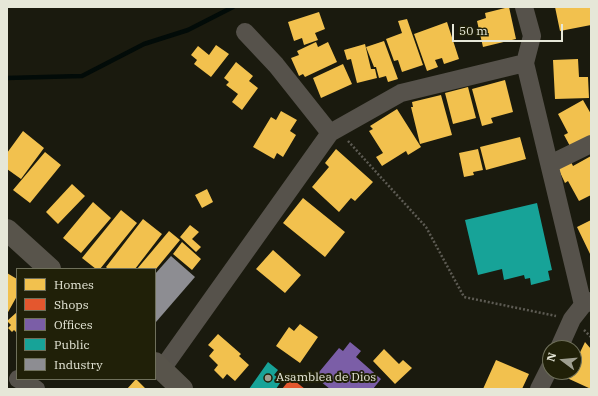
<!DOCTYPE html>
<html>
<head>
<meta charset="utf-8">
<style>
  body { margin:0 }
  #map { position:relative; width:598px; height:396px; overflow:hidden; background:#1a1a0e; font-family:"IBM Plex Serif",serif }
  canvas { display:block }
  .frame { position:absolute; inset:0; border:8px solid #e6e7d8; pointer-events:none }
  .legend { position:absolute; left:16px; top:268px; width:140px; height:112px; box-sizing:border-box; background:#202008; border:1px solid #6f705b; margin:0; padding:5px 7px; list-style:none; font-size:12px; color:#e6e7d8 }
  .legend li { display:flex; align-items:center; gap:8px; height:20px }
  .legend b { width:20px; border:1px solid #6f705b }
  .north { position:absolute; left:542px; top:340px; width:40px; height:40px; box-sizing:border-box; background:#202008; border:1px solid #6f705b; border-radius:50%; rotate:286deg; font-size:11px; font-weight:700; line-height:16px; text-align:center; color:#e6e7d8 }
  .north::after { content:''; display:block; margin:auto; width:14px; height:18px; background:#9f9f91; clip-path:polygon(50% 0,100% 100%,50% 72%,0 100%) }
  .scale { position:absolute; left:452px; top:24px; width:111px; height:18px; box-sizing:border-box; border:2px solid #e6e7d8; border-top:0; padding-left:5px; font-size:12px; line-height:14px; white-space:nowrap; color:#e6e7d8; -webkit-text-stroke:3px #202008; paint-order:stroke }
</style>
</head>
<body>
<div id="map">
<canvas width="598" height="396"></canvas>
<div class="frame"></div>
<ul class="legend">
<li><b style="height:11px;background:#f2c14e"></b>Homes</li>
<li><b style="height:11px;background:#e4572e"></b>Shops</li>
<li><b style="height:11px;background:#7b5ea7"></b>Offices</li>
<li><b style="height:11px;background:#17a398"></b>Public</li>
<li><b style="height:11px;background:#8d8d92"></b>Industry</li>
</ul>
<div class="north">N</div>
<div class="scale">50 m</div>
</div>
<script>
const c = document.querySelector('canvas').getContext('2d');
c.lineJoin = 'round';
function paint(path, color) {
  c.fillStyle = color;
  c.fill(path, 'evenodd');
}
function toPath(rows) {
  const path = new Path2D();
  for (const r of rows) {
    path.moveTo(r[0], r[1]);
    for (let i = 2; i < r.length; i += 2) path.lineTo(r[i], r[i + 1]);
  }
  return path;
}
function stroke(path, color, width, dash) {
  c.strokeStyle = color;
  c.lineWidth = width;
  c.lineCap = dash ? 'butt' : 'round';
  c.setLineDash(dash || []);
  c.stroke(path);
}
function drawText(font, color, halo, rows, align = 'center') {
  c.font = font + ' "IBM Plex Serif",serif';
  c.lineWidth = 4;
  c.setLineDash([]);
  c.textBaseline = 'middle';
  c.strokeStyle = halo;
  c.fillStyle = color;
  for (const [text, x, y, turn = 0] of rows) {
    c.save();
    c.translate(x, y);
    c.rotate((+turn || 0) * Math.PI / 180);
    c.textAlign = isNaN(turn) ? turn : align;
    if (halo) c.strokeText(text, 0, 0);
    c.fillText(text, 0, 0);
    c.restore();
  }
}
paint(toPath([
  [509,7,516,39,483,47,477,21,486,18,485,13],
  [555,7,590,7,591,25,560,31],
  [319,12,325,29,315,33,318,40,304,45,302,38,294,41,288,22],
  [407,19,423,65,402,72,398,60,394,61,386,39,402,33,398,21],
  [447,22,459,59,444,64,442,58,435,60,438,67,427,71,414,34],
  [384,41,398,79,388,82,386,76,379,78,376,67,374,67,366,47],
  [316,42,318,47,328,42,337,62,305,77,303,74,299,76,291,58,299,55,297,51],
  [365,44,371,69,375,69,377,78,357,83,351,59,347,60,344,50],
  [216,45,229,54,211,77,194,64,197,60,191,55,198,46,209,55],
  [578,59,579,77,588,77,589,98,555,99,553,60],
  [236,62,253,76,249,81,258,88,242,110,232,102,238,94,226,85,229,82,224,78],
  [343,64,352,84,321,98,313,78],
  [505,80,513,112,491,118,493,123,482,126,472,89],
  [468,87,476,118,453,124,445,93],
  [441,95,452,135,420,144,411,107,413,107,412,102],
  [583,100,591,114,591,137,571,148,564,135,568,133,558,114],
  [397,109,421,147,408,155,406,151,382,166,376,157,383,153,369,131,373,129,370,126],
  [281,111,297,120,290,131,296,135,283,157,277,153,274,159,253,147,271,117,276,120],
  [23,131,44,148,21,179,7,169,7,153],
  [520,137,526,159,486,170,480,147],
  [336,149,373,182,355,201,351,198,339,212,312,187,329,167,325,163],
  [478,149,483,170,473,172,474,175,464,177,459,153],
  [45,152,61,165,30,203,13,190],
  [591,156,591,195,579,201,568,181,565,183,558,168,571,162,573,166],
  [72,184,85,196,58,224,46,212],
  [207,189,213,202,202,208,195,195],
  [303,198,345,232,325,257,283,223],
  [93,202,111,218,81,253,63,238],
  [121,210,137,223,100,269,96,269,82,258],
  [143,219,162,234,135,269,108,269,106,267],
  [591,220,591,256,577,227],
  [190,225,199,232,192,239,201,247,196,252,180,237],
  [169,231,180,240,156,269,137,269],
  [182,242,201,259,192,270,173,254],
  [273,250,301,275,285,293,256,269],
  [7,273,17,279,17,296,7,314],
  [17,312,17,333,14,330,12,332,8,328,11,325,7,321],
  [300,324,318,337,300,363,276,346,289,327,294,331],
  [218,334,241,354,239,356,249,365,235,381,227,374,223,379,214,370,218,365,209,356,214,350,208,345],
  [585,342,591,349,591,389,567,378,570,372,574,372,574,365],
  [384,349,399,364,403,360,412,368,395,384,373,361],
  [496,360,529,374,522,389,483,389],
  [136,379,145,388,144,389,127,389]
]), '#f2c14e');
paint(toPath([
  [291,378,305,389,282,389]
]), '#e4572e');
paint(toPath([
  [350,342,361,351,356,357,381,379,373,389,330,389,315,377,339,348,343,351]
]), '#7b5ea7');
paint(toPath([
  [537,203,552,270,548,271,550,280,531,285,530,278,525,279,524,275,504,280,502,269,478,275,465,220],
  [268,362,278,370,274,375,282,380,276,389,249,389]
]), '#17a398');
paint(toPath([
  [171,256,195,277,156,322,155,274]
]), '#8d8d92');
stroke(toPath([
  [7,78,82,76,144,44,188,30,233,7]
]), '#020b08', 4.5);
stroke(toPath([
  [348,141,426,227,464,297,556,316],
  [584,330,591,337]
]), '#5d5b53', 2.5, [2, 2]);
stroke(toPath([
  [245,32,276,65,330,133],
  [525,63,583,305],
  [550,164,591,144],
  [559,348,572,319,583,305,591,301],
  [162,369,330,133,401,93,525,63,532,36,524,7],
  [18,379,36,389],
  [539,389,550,367]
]), '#56524b', 18);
stroke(toPath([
  [7,230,50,269],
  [155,363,182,389]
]), '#58544b', 22);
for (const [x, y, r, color] of [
  [268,378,4,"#9f9f91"]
]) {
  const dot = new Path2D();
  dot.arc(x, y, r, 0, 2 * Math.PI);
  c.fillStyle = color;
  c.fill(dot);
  stroke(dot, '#202008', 1.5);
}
drawText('12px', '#e6e7d8', '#202008', [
  ["Asamblea de Dios",276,378]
], 'left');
</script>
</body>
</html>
